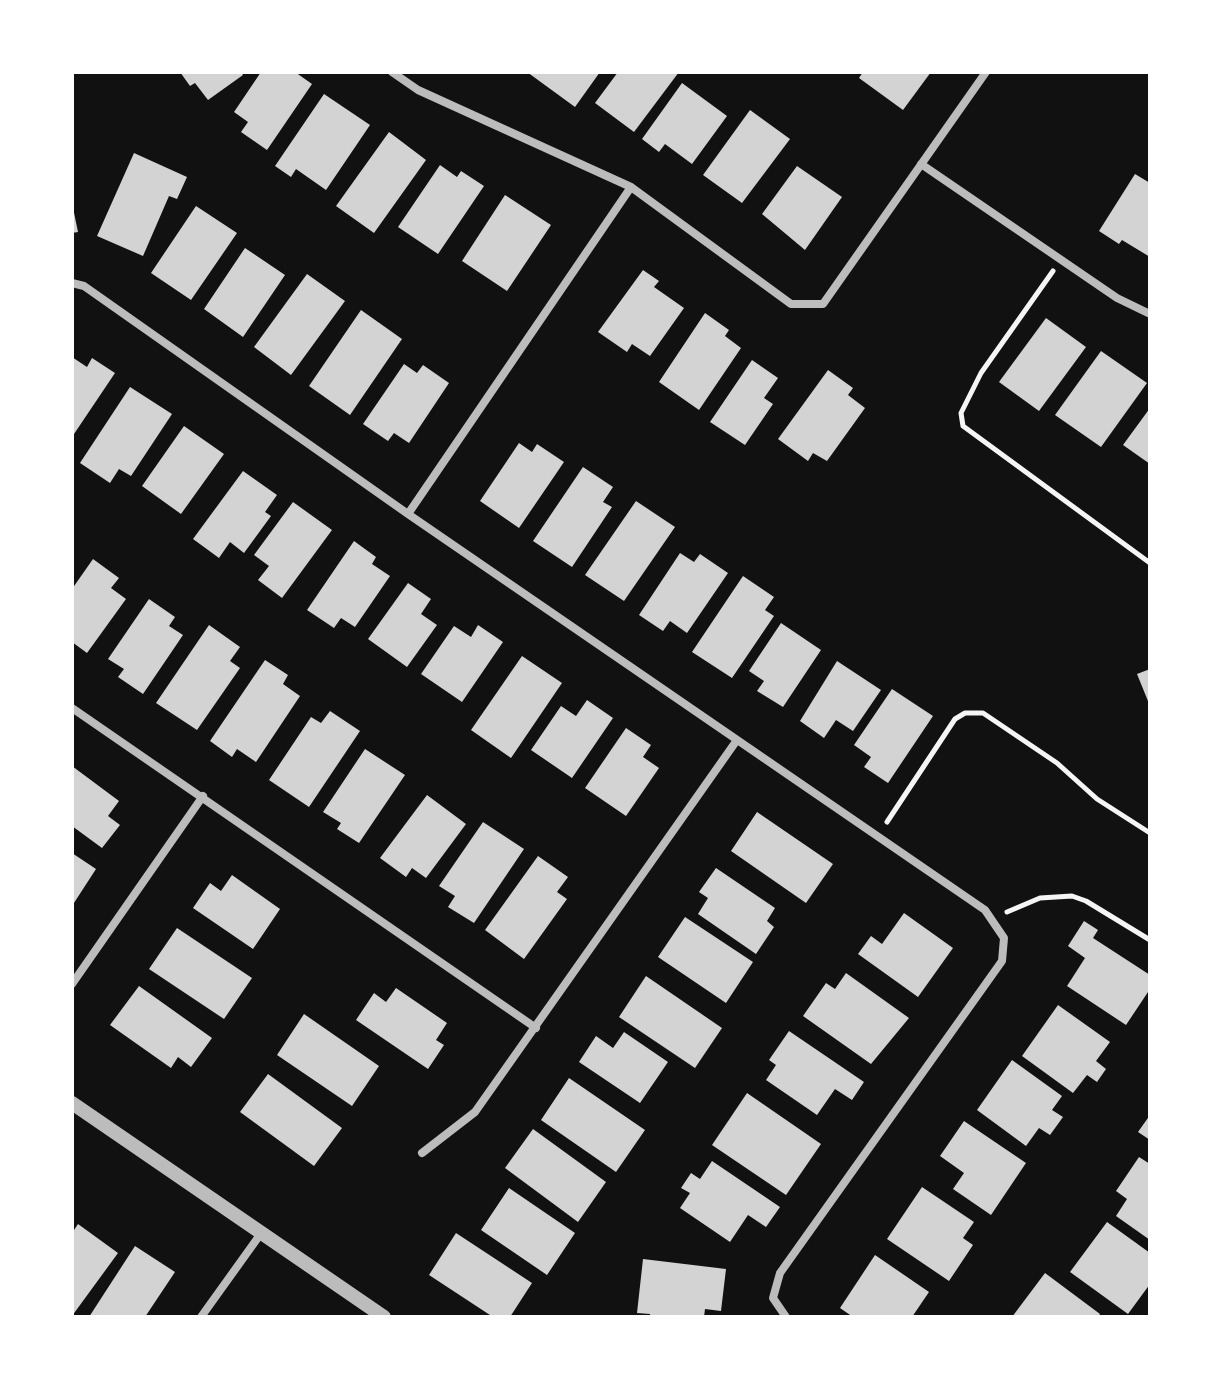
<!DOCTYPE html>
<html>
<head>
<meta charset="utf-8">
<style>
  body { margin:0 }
  #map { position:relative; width:1222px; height:1389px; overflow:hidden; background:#111; font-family:Montserrat,sans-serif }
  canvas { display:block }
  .frame { position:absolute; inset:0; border:74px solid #fff; pointer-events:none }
</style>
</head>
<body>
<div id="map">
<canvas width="1222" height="1389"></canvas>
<div class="frame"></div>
</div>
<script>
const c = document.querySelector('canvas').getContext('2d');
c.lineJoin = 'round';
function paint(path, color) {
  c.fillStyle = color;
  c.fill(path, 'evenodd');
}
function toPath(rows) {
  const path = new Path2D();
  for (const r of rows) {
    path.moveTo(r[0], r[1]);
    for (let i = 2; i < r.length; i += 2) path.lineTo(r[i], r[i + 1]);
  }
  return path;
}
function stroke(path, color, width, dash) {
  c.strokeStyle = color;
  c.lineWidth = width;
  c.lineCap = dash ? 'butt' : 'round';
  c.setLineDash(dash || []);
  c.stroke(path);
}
paint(toPath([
  [180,72,241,72,243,75,208,100,195,83,190,86],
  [261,72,295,72,312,84,267,150,241,132,248,122,234,112],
  [527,72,600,72,575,107],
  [618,72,679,72,634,132,595,103],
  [863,72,931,72,903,110,859,78],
  [682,83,727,116,692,164,665,144,659,152,642,139],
  [324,94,370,125,326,190,296,169,291,177,275,166],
  [750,110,790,139,742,203,703,175],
  [389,132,426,160,374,233,336,206],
  [134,153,187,177,177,199,169,196,143,256,97,236],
  [440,165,457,177,461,171,484,186,438,254,398,227],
  [797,166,842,197,805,250,762,214],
  [1135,174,1150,183,1150,257,1122,240,1119,244,1099,231],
  [505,195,551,225,507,291,462,261],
  [72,203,78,232,72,233],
  [196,206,237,233,191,300,151,273],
  [245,248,285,275,243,337,204,309],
  [643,270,659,281,654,287,684,308,650,356,632,344,627,352,598,332],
  [307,274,345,301,291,375,254,347],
  [361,310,402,339,350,415,309,386],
  [705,313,729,330,725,336,741,348,699,410,659,382],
  [1046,318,1086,347,1039,411,999,382],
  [1101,351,1147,383,1101,447,1055,415],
  [72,357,87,367,92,358,115,373,72,437],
  [752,360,778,378,764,398,773,404,745,445,710,422],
  [404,364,417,373,423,365,449,383,409,443,394,433,388,441,363,424],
  [828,370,853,388,848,395,865,408,827,461,813,453,808,461,778,439],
  [130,387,172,414,131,476,119,469,110,483,80,463],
  [1150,408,1150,464,1123,445],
  [184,426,224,454,181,514,142,486],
  [519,443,532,452,537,444,564,462,519,528,480,501],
  [583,467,613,487,603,502,612,507,572,567,533,541],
  [243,471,277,495,265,512,271,516,244,553,230,542,219,558,193,539],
  [636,501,675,527,624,601,585,575],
  [293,502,332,530,282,598,258,580,269,566,254,555],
  [354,541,376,557,372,564,390,576,355,627,341,618,334,628,307,610],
  [680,553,694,562,700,554,728,573,687,633,670,621,663,631,639,615],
  [93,559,119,578,111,588,126,599,87,653,72,642,72,589],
  [743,576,774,597,765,610,774,616,732,678,692,652],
  [408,583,431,599,421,614,437,625,407,667,368,639],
  [149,599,175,617,169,626,183,635,143,694,118,677,124,669,108,659],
  [781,623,821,650,783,707,757,691,764,681,749,671],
  [209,625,240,647,230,661,240,668,197,730,156,703],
  [478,625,503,642,462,702,421,674,454,626,471,637],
  [522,656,562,683,511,758,471,730],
  [265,660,288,675,283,684,300,696,256,762,237,749,232,757,210,741],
  [837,661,881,690,853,731,836,720,824,738,800,721],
  [1150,669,1150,706,1137,674],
  [892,689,933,716,888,783,864,767,871,757,854,745],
  [587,700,613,718,572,778,531,750,561,706,576,716],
  [330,711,360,731,309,807,269,780,311,717,321,723],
  [626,728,651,745,643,757,659,768,626,816,585,788],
  [365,749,405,775,359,843,337,829,341,823,323,812],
  [72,766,119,801,108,816,120,825,102,848,72,826],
  [427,795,466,824,426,878,412,868,406,877,380,858],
  [757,812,833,864,806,903,731,851],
  [483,822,524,849,474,923,448,907,455,896,439,886],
  [72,853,96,869,72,906],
  [538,856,568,877,557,892,567,899,524,959,485,930],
  [716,868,775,908,767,921,774,927,756,954,698,914,708,898,699,892],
  [232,875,280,909,253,949,193,908,210,883,221,891],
  [904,913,953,948,918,997,858,954,871,936,882,944],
  [685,917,753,962,726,1003,658,957],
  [1084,921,1098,930,1093,938,1150,975,1150,989,1126,1025,1067,986,1085,958,1068,946],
  [177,928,252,978,224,1019,149,969],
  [846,973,909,1018,871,1064,803,1016,826,983,835,989],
  [646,976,722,1028,695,1068,619,1017],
  [139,986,212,1038,191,1067,178,1057,171,1068,110,1025],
  [396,988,447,1023,436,1040,444,1045,428,1069,356,1020,374,993,386,1002],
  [1058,1005,1110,1042,1096,1061,1106,1069,1097,1082,1087,1075,1073,1093,1022,1056],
  [304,1014,379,1066,352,1106,277,1055],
  [789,1031,864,1082,852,1100,835,1089,817,1115,766,1080,776,1065,769,1060],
  [624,1032,668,1062,640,1103,579,1062,596,1036,613,1048],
  [1012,1060,1062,1096,1052,1110,1063,1117,1050,1135,1039,1128,1026,1146,977,1110],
  [268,1074,342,1128,314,1166,240,1112],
  [569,1078,645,1130,616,1172,541,1120],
  [747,1093,821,1144,786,1195,712,1145],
  [1150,1115,1150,1140,1138,1132],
  [964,1121,1026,1163,991,1215,953,1189,964,1173,940,1156],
  [533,1129,606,1182,578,1222,505,1168],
  [1139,1157,1150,1164,1150,1240,1116,1216,1127,1199,1116,1191],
  [712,1161,780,1207,766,1227,748,1215,730,1242,680,1208,690,1193,681,1188,691,1173,700,1179],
  [922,1187,974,1222,963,1238,973,1245,949,1281,887,1239],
  [509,1188,575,1233,547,1275,481,1230],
  [1107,1222,1150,1253,1150,1284,1128,1314,1070,1272],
  [78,1224,118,1253,72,1316,72,1233],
  [456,1233,532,1283,510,1317,493,1317,429,1275],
  [135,1246,175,1272,145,1317,89,1317],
  [875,1255,929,1292,912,1317,853,1317,840,1308],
  [643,1259,726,1269,721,1311,705,1309,704,1317,650,1317,650,1314,637,1313],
  [1045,1273,1100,1314,1098,1317,1012,1317]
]), '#d3d3d3');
stroke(toPath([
  [1053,271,981,373,961,413,963,426,1150,563],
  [887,822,955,719,965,713,983,713,1057,763,1097,799,1150,833],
  [1007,912,1040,898,1072,896,1086,901,1150,940]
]), '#f5f5f5', 5);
stroke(toPath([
  [392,72,418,90,631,187,791,304,823,304,986,72],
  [921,164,1117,298,1150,314],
  [72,283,84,286,408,514,985,910,1004,938,1002,961,780,1273,773,1298,786,1317],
  [408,514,631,187],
  [72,708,536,1028],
  [72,984,203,796],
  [422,1153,475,1112,737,740],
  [201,1317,262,1232]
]), '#bcbcbc', 8);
stroke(toPath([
  [72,1103,384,1317]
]), '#bcbcbc', 14);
</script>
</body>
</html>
